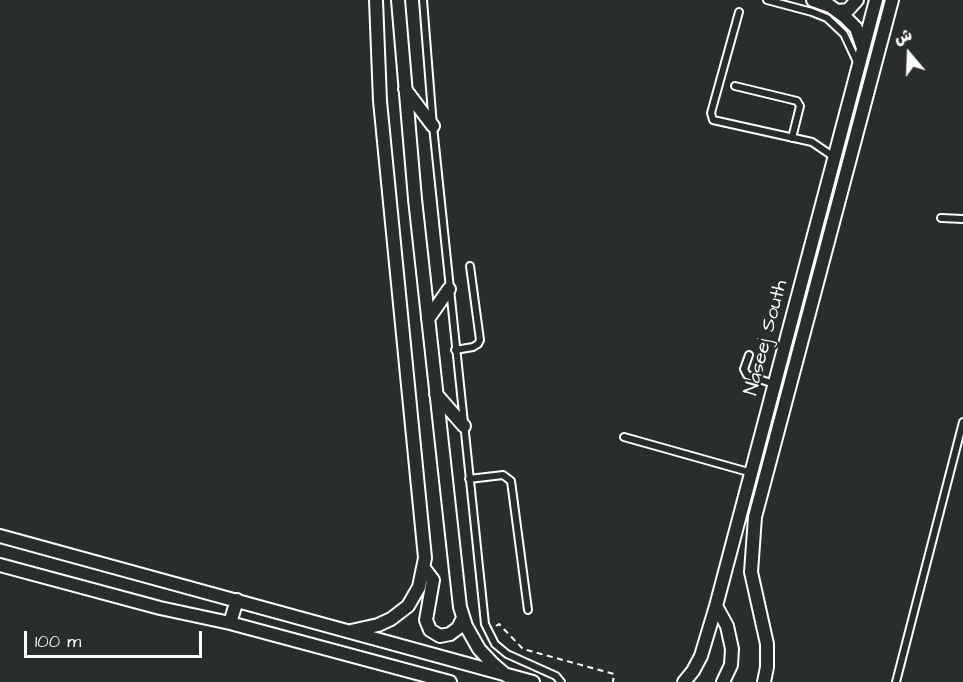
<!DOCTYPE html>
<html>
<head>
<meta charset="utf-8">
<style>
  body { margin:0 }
  #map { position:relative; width:963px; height:682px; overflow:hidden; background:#2a2d2e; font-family:"Architects Daughter","Playpen Sans Arabic",sans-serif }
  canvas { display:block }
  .north { position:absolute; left:879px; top:24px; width:60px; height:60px; -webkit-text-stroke:4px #2a2d2e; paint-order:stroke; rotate:341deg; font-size:16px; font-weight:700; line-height:24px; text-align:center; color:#fff }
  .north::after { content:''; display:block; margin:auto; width:21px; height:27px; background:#fff; clip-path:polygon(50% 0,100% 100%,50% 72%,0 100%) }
  .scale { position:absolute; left:24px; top:631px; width:178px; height:27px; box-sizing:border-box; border:3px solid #fff; border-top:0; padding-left:8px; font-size:18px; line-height:21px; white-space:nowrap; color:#fff; -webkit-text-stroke:4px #2a2d2e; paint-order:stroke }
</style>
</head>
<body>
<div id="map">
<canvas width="963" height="682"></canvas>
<div class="north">ش</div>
<div class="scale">100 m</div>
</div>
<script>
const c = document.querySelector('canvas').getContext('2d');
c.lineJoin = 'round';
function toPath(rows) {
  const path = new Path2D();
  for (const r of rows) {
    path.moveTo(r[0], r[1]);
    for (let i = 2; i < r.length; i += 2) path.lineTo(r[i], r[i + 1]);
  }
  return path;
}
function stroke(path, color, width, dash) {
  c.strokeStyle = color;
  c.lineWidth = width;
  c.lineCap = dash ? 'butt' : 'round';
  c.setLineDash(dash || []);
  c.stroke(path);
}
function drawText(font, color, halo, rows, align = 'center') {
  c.font = font + ' "Architects Daughter",sans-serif';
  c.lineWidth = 4.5;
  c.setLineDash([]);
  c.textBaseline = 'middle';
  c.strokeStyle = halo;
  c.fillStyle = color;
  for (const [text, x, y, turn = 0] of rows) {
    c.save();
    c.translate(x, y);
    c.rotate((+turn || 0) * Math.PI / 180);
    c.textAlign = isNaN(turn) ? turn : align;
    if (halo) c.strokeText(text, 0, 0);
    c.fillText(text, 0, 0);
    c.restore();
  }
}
const lane = toPath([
  [423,0,433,126,485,624,495,644,507,654,556,676,561,682],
  [767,0,812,12,827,18,844,34,858,64],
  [739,12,711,113,713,120,812,142,834,157],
  [735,86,797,101,800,106,792,138],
  [941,218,963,219],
  [455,350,473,347,478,344,480,340,470,266],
  [749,355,744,369,747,375,774,384],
  [624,437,752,473],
  [469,479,503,475,511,481,528,610],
  [896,682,963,422]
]);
const street = toPath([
  [398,0,415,199,460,607,466,626,479,649,492,663,507,676],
  [813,0,830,6,845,17,856,28,863,48],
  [838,11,848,10,857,0],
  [405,89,433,126],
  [428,319,449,289],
  [436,394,464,426],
  [0,536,533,682],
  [0,565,160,608,230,623,450,682],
  [424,568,433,580,426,620,430,630,440,636,450,634,458,628,463,618],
  [716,606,727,626,732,649,731,665,723,682],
  [230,623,237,600],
  [351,631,378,625,391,619,408,606,419,587,425,558,380,101,376,0],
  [684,682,693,671,701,656,716,606,876,0],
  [764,682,767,667,767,644,751,572,755,517,892,0]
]);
stroke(lane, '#fff', 10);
stroke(street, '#fff', 16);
stroke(toPath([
  [496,626,499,624,523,649,614,674,613,682]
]), '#fff', 2, [6, 4.5]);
stroke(lane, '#2a2d2e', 6);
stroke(street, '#2a2d2e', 12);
drawText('20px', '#fff', '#2a2d2e', [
  ["Naseej South",767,338,-75]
]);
</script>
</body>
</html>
